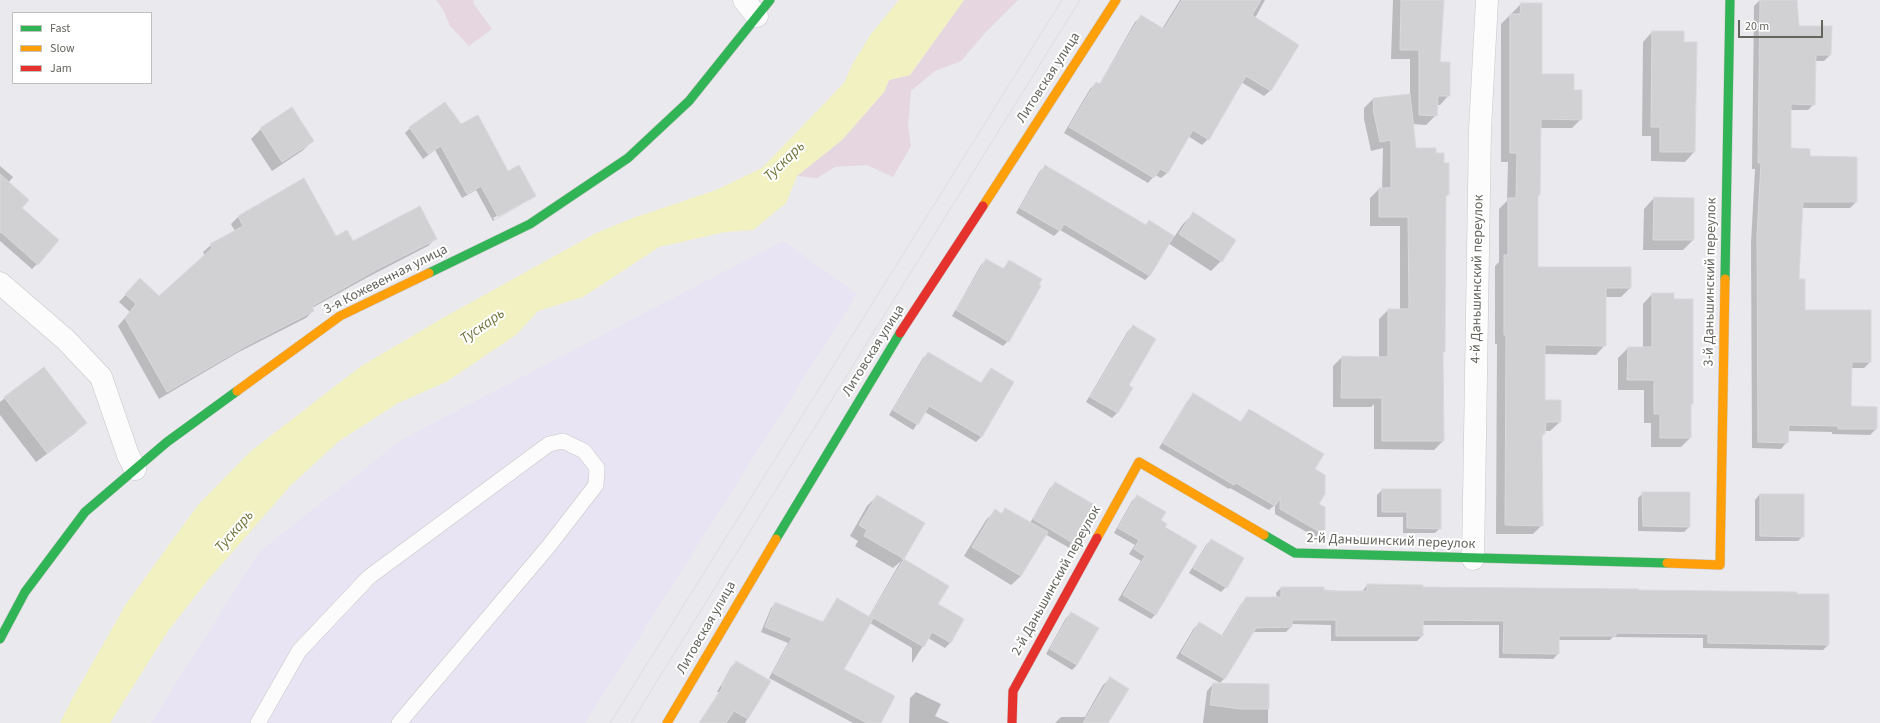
<!DOCTYPE html>
<html>
<head>
<meta charset="utf-8">
<style>
  body { margin:0 }
  #map { position:relative; width:1880px; height:723px; overflow:hidden; background:#eae9ed; font-family:"Source Sans 3",sans-serif }
  canvas { display:block }
  .legend { position:absolute; left:12px; top:12px; width:140px; height:72px; box-sizing:border-box; background:#fff; border:1px solid #c1c1bf; margin:0; padding:5px 7px; list-style:none; font-size:12px; color:#65655e }
  .legend li { display:flex; align-items:center; gap:8px; height:20px }
  .legend b { width:20px; border:1px solid #c1c1bf }
  .scale { position:absolute; left:1738px; top:20px; width:85px; height:18px; box-sizing:border-box; border:2px solid #65655e; border-top:0; padding-left:5px; font-size:12px; line-height:14px; white-space:nowrap; color:#65655e; -webkit-text-stroke:3px #fff; paint-order:stroke }
</style>
</head>
<body>
<div id="map">
<canvas width="1880" height="723"></canvas>
<ul class="legend">
<li><b style="height:5px;background:#30b455"></b>Fast</li>
<li><b style="height:5px;background:#ff9f0a"></b>Slow</li>
<li><b style="height:5px;background:#e5322d"></b>Jam</li>
</ul>
<div class="scale">20 m</div>
</div>
<script>
const c = document.querySelector('canvas').getContext('2d');
c.lineJoin = 'round';
function paint(path, color) {
  c.fillStyle = color;
  c.fill(path, 'evenodd');
}
function toPath(rows) {
  const path = new Path2D();
  for (const r of rows) {
    path.moveTo(r[0], r[1]);
    for (let i = 2; i < r.length; i += 2) path.lineTo(r[i], r[i + 1]);
  }
  return path;
}
function stroke(path, color, width, dash) {
  c.strokeStyle = color;
  c.lineWidth = width;
  c.lineCap = dash ? 'butt' : 'round';
  c.setLineDash(dash || []);
  c.stroke(path);
}
function drawText(font, color, halo, rows, align = 'center') {
  c.font = font + ' "Source Sans 3",sans-serif';
  c.lineWidth = 4;
  c.setLineDash([]);
  c.textBaseline = 'middle';
  c.strokeStyle = halo;
  c.fillStyle = color;
  for (const [text, x, y, turn = 0] of rows) {
    c.save();
    c.translate(x, y);
    c.rotate((+turn || 0) * Math.PI / 180);
    c.textAlign = isNaN(turn) ? turn : align;
    if (halo) c.strokeText(text, 0, 0);
    c.fillText(text, 0, 0);
    c.restore();
  }
}
paint(toPath([
  [783,241,857,294,585,723,151,723,259,552,401,440]
]), '#e9e4f4');
paint(toPath([
  [436,0,474,0,473,3,492,29,469,46,450,26,443,9],
  [964,0,1018,0,986,32,961,61,935,71,911,91,908,126,911,146,893,177,867,165,835,167,817,178,797,176,842,140,884,92,889,80,910,75]
]), '#e6d6df');
paint(toPath([
  [899,0,964,0,910,75,889,80,884,92,842,140,797,176,786,203,753,230,725,232,659,247,583,297,538,311,516,335,446,382,398,403,339,441,291,485,207,581,168,631,110,723,60,723,72,699,126,604,198,505,251,451,360,367,441,319,596,233,633,218,716,190,762,168,844,83,852,65,871,34]
]), '#f2f1c2');
paint(toPath([
  [1180,0,1265,0,1255,18,1298,45,1270,91,1264,96,1241,82,1208,139,1202,145,1188,136,1167,173,1161,178,1155,175,1148,183,1064,133,1090,89,1096,83,1099,85,1135,22,1141,17,1162,29],
  [1393,0,1443,0,1439,63,1449,95,1440,105,1436,105,1436,115,1426,125,1412,124,1415,149,1435,154,1448,195,1445,197,1444,351,1442,354,1443,441,1434,450,1374,449,1374,404,1371,407,1333,407,1333,366,1342,357,1379,358,1379,319,1388,310,1400,310,1400,226,1370,226,1370,198,1379,189,1382,189,1383,148,1371,151,1364,119,1364,108,1373,99,1410,95,1410,59,1391,59],
  [1760,0,1796,0,1798,27,1830,55,1824,61,1814,61,1814,104,1808,110,1790,110,1790,149,1809,157,1856,158,1856,202,1850,208,1802,208,1798,280,1804,311,1870,362,1864,368,1851,368,1850,407,1876,429,1870,435,1832,434,1832,432,1788,431,1787,442,1781,449,1752,448,1751,243,1755,169,1752,169,1754,6],
  [1521,4,1541,75,1573,91,1581,119,1572,128,1540,128,1539,195,1537,197,1537,268,1630,288,1621,297,1605,297,1605,345,1596,355,1544,354,1544,401,1560,422,1550,431,1544,431,1544,434,1541,437,1542,525,1533,534,1496,534,1497,344,1495,344,1495,266,1499,262,1499,209,1507,201,1508,162,1501,162,1501,24],
  [1652,32,1684,43,1694,152,1685,162,1651,161,1651,136,1642,136,1643,42],
  [461,126,534,196,530,200,530,198,493,218,494,220,530,200,493,221,476,190,462,198,435,150,423,159,405,133,410,128],
  [261,129,313,141,302,151,272,171,251,139],
  [0,166,13,177,8,183,20,208,37,264,32,269,0,241],
  [1045,166,1145,225,1149,222,1174,237,1183,224,1193,214,1221,261,1211,271,1168,243,1150,275,1145,280,1060,230,1054,236,1016,213,1040,171],
  [303,180,336,237,353,242,435,239,428,246,368,277,312,308,313,311,306,318,237,353,159,399,118,326,130,312,119,302,133,287,159,297,205,256,203,252,211,245,235,231,231,224,238,217],
  [1654,198,1693,199,1693,240,1683,250,1643,250,1644,209],
  [986,260,1002,270,1009,261,1008,341,1003,346,952,316,981,265],
  [1652,294,1692,404,1690,406,1690,438,1681,447,1651,447,1651,423,1644,423,1644,390,1618,390,1618,358,1628,348,1643,348,1643,304],
  [1133,326,1127,386,1132,388,1117,413,1112,418,1086,402,1128,331],
  [928,353,980,384,991,369,981,437,976,442,925,412,913,430,889,415,923,358],
  [1193,395,1240,422,1249,410,1313,469,1318,504,1324,508,1324,535,1319,539,1275,514,1275,505,1269,510,1230,488,1229,489,1159,448,1188,400],
  [5,398,85,423,75,433,36,462,0,415,0,402],
  [1055,483,1077,545,1073,550,1045,534,1021,576,1011,585,964,556,986,520,995,511,1000,514,1006,509,1030,523,1050,488],
  [1382,490,1440,528,1435,533,1403,533,1403,517,1377,517,1377,495],
  [1643,493,1689,527,1684,532,1638,531,1638,498],
  [1760,494,1803,536,1798,541,1755,541,1755,500],
  [877,496,902,559,947,586,937,604,963,620,950,643,945,648,928,638,912,663,912,648,870,623,843,670,880,723,853,723,769,678,788,643,761,632,771,608,776,603,822,623,837,600,868,618,901,561,893,568,855,546,858,541,850,536,867,506],
  [1137,496,1160,521,1164,528,1156,614,1151,619,1118,600,1141,561,1129,554,1135,545,1114,533,1132,501],
  [1211,540,1243,559,1226,587,1221,592,1189,573,1206,545],
  [1367,585,1422,588,1828,645,1823,650,1703,648,1703,638,1613,637,1610,640,1558,640,1558,654,1553,659,1499,658,1499,625,1422,625,1422,636,1417,641,1331,641,1331,625,1291,624,1291,627,1286,632,1252,632,1225,678,1220,683,1176,658,1194,628,1199,624,1221,637,1241,604,1246,598,1277,598,1276,593,1281,588,1362,592],
  [1071,613,1077,665,1072,670,1046,654,1066,618],
  [736,662,769,681,745,723,699,723,719,692,717,692,731,667],
  [1110,679,1107,723,1055,723,1061,717,1085,717,1103,685],
  [1213,684,1268,685,1268,723,1203,723,1207,691],
  [916,692,941,704,935,716,950,723,909,723,910,698]
]), '#0003');
const building = toPath([
  [1182,0,1261,0,1252,15,1299,45,1271,91,1246,76,1209,140,1193,130,1168,173,1160,169,1154,178,1069,127,1096,82,1100,84,1141,15,1164,29,1182,0],
  [1401,0,1444,0,1440,62,1450,62,1450,96,1438,96,1437,116,1419,115,1419,50,1400,50,1401,0],
  [1760,0,1797,0,1799,26,1832,26,1831,55,1816,55,1815,105,1791,104,1791,148,1810,149,1810,156,1857,157,1857,202,1803,202,1799,279,1805,279,1805,310,1871,310,1871,362,1852,362,1851,406,1877,407,1877,429,1838,429,1838,426,1789,425,1788,443,1758,442,1757,236,1761,163,1758,163,1760,0],
  [1521,3,1542,3,1542,74,1574,74,1574,90,1582,90,1582,120,1541,119,1540,195,1538,195,1538,267,1631,267,1631,288,1606,288,1606,346,1545,345,1545,400,1561,400,1561,422,1546,422,1545,434,1542,434,1543,526,1505,525,1506,335,1504,335,1504,255,1508,255,1508,198,1516,198,1517,153,1510,153,1510,14,1520,14,1521,3],
  [1652,31,1684,31,1684,42,1697,42,1695,152,1660,152,1660,127,1651,127,1652,31],
  [1410,94,1416,148,1436,148,1436,153,1444,153,1444,163,1449,163,1449,195,1446,195,1445,352,1443,352,1444,441,1382,441,1382,396,1381,398,1341,398,1342,356,1388,357,1388,309,1409,309,1408,217,1379,217,1379,188,1391,188,1391,140,1380,142,1373,109,1374,109,1373,98,1410,94],
  [445,102,461,124,478,115,508,171,519,165,536,196,498,217,481,186,467,194,441,146,428,154,409,127,445,102],
  [292,107,314,141,282,162,260,128,292,107],
  [1045,165,1146,225,1149,220,1174,236,1150,276,1064,224,1060,231,1020,208,1045,165],
  [0,174,29,200,22,208,59,240,38,265,1,232,0,233,0,174],
  [304,178,336,236,347,230,353,241,420,206,437,239,376,270,312,306,314,311,246,346,167,392,125,318,136,304,125,294,140,278,159,296,212,248,210,244,243,226,238,216,304,178],
  [1654,197,1694,198,1694,240,1653,240,1654,197],
  [1193,212,1236,240,1222,262,1179,234,1193,212],
  [986,259,1004,269,1009,260,1042,279,1039,285,1041,286,1009,342,956,310,986,259],
  [1652,293,1674,293,1674,299,1693,299,1693,404,1691,404,1691,438,1660,438,1660,414,1654,414,1654,380,1627,380,1628,347,1652,347,1652,293],
  [1133,325,1156,339,1129,385,1133,388,1118,413,1090,397,1133,325],
  [928,352,981,383,991,368,1014,382,982,437,929,406,918,425,893,410,928,352],
  [44,367,87,423,47,453,4,397,44,367],
  [1193,393,1241,422,1249,409,1324,454,1315,469,1325,475,1325,494,1319,504,1325,507,1325,535,1280,509,1280,498,1275,506,1236,483,1234,485,1163,443,1193,393],
  [1055,482,1100,508,1078,546,1033,519,1055,482],
  [1382,489,1441,489,1441,529,1407,528,1407,512,1382,512,1382,489],
  [1642,492,1690,492,1690,527,1643,526,1642,492],
  [1760,494,1804,494,1804,537,1760,536,1760,494],
  [877,495,925,523,904,559,864,536,867,530,859,525,877,495],
  [1137,495,1166,512,1161,520,1167,524,1165,527,1197,546,1156,615,1123,595,1145,556,1134,549,1139,540,1118,528,1137,495],
  [1005,508,1048,532,1021,576,972,547,995,509,1002,514,1005,508],
  [1211,539,1244,558,1227,588,1193,568,1211,539],
  [904,559,949,586,938,604,964,619,951,643,932,632,924,647,870,616,904,559],
  [1367,584,1423,585,1423,587,1638,589,1638,590,1797,592,1797,594,1829,594,1829,645,1708,643,1708,634,1616,633,1616,636,1559,636,1559,654,1503,653,1504,621,1423,620,1423,636,1336,636,1336,620,1292,620,1292,627,1256,628,1225,679,1181,653,1199,622,1223,636,1246,597,1281,597,1281,587,1324,587,1324,591,1367,591,1367,584],
  [837,598,873,619,844,669,895,696,881,723,867,723,773,673,792,638,765,627,775,602,823,622,837,598],
  [1071,612,1099,628,1077,665,1050,649,1071,612],
  [736,661,771,681,748,719,734,711,726,723,699,723,723,687,721,686,736,661],
  [1110,677,1129,689,1108,723,1083,723,1110,677],
  [1213,683,1269,684,1269,709,1241,709,1210,705,1213,683]
]);
paint(building, '#d1d1d4');
stroke(building, '#d9d8dc', 1);
const lane = toPath([
  [258,723,299,651,369,577,549,444,563,441,584,451,597,468,596,485,548,547,399,723]
]);
const street = toPath([
  [744,0,757,16],
  [0,283,66,340,101,377,128,455,135,469],
  [1473,559,1480,129,1487,0]
]);
const fast = toPath([
  [429,273,530,224,628,158,689,101,770,0],
  [1725,279,1730,0],
  [1264,535,1295,553,1667,563],
  [776,539,900,333],
  [0,639,25,592,85,512,167,442,237,391]
]);
const slow = toPath([
  [983,206,1116,0],
  [237,391,340,316,429,273],
  [1097,538,1139,462,1264,535],
  [1667,563,1720,565,1725,279],
  [667,723,776,539]
]);
const jam = toPath([
  [900,333,983,206],
  [1012,723,1013,691,1097,538]
]);
stroke(lane, '#c8c7c8', 16);
stroke(street, '#c8c7c8', 23);
stroke(fast, '#c8c7c8', 10);
stroke(slow, '#c8c7c8', 10);
stroke(jam, '#c8c7c8', 10);
stroke(lane, '#fcfcfc', 15);
stroke(street, '#fcfcfc', 22);
stroke(fast, '#30b455', 9);
stroke(slow, '#ff9f0a', 9);
stroke(jam, '#e5322d', 9);
stroke(toPath([
  [610,723,1062,0],
  [631,723,1080,0]
]), '#ddd', 1);
drawText('14px', '#65655e', '#fff', [
  ["Литовская улица",1049,78,-57],
  ["4-й Даньшинский переулок",1478,279,-89],
  ["3-я Кожевенная улица",386,280,-27],
  ["3-й Даньшинский переулок",1711,282,-89],
  ["Литовская улица",874,351,-58],
  ["2-й Даньшинский переулок",1391,542,2],
  ["2-й Даньшинский переулок",1057,581,-61],
  ["Литовская улица",707,628,-60]
]);
drawText('italic 15px', '#72753a', '#fff', [
  ["Тускарь",785,162,-44],
  ["Тускарь",483,327,-35],
  ["Тускарь",235,532,-49]
]);
</script>
</body>
</html>
